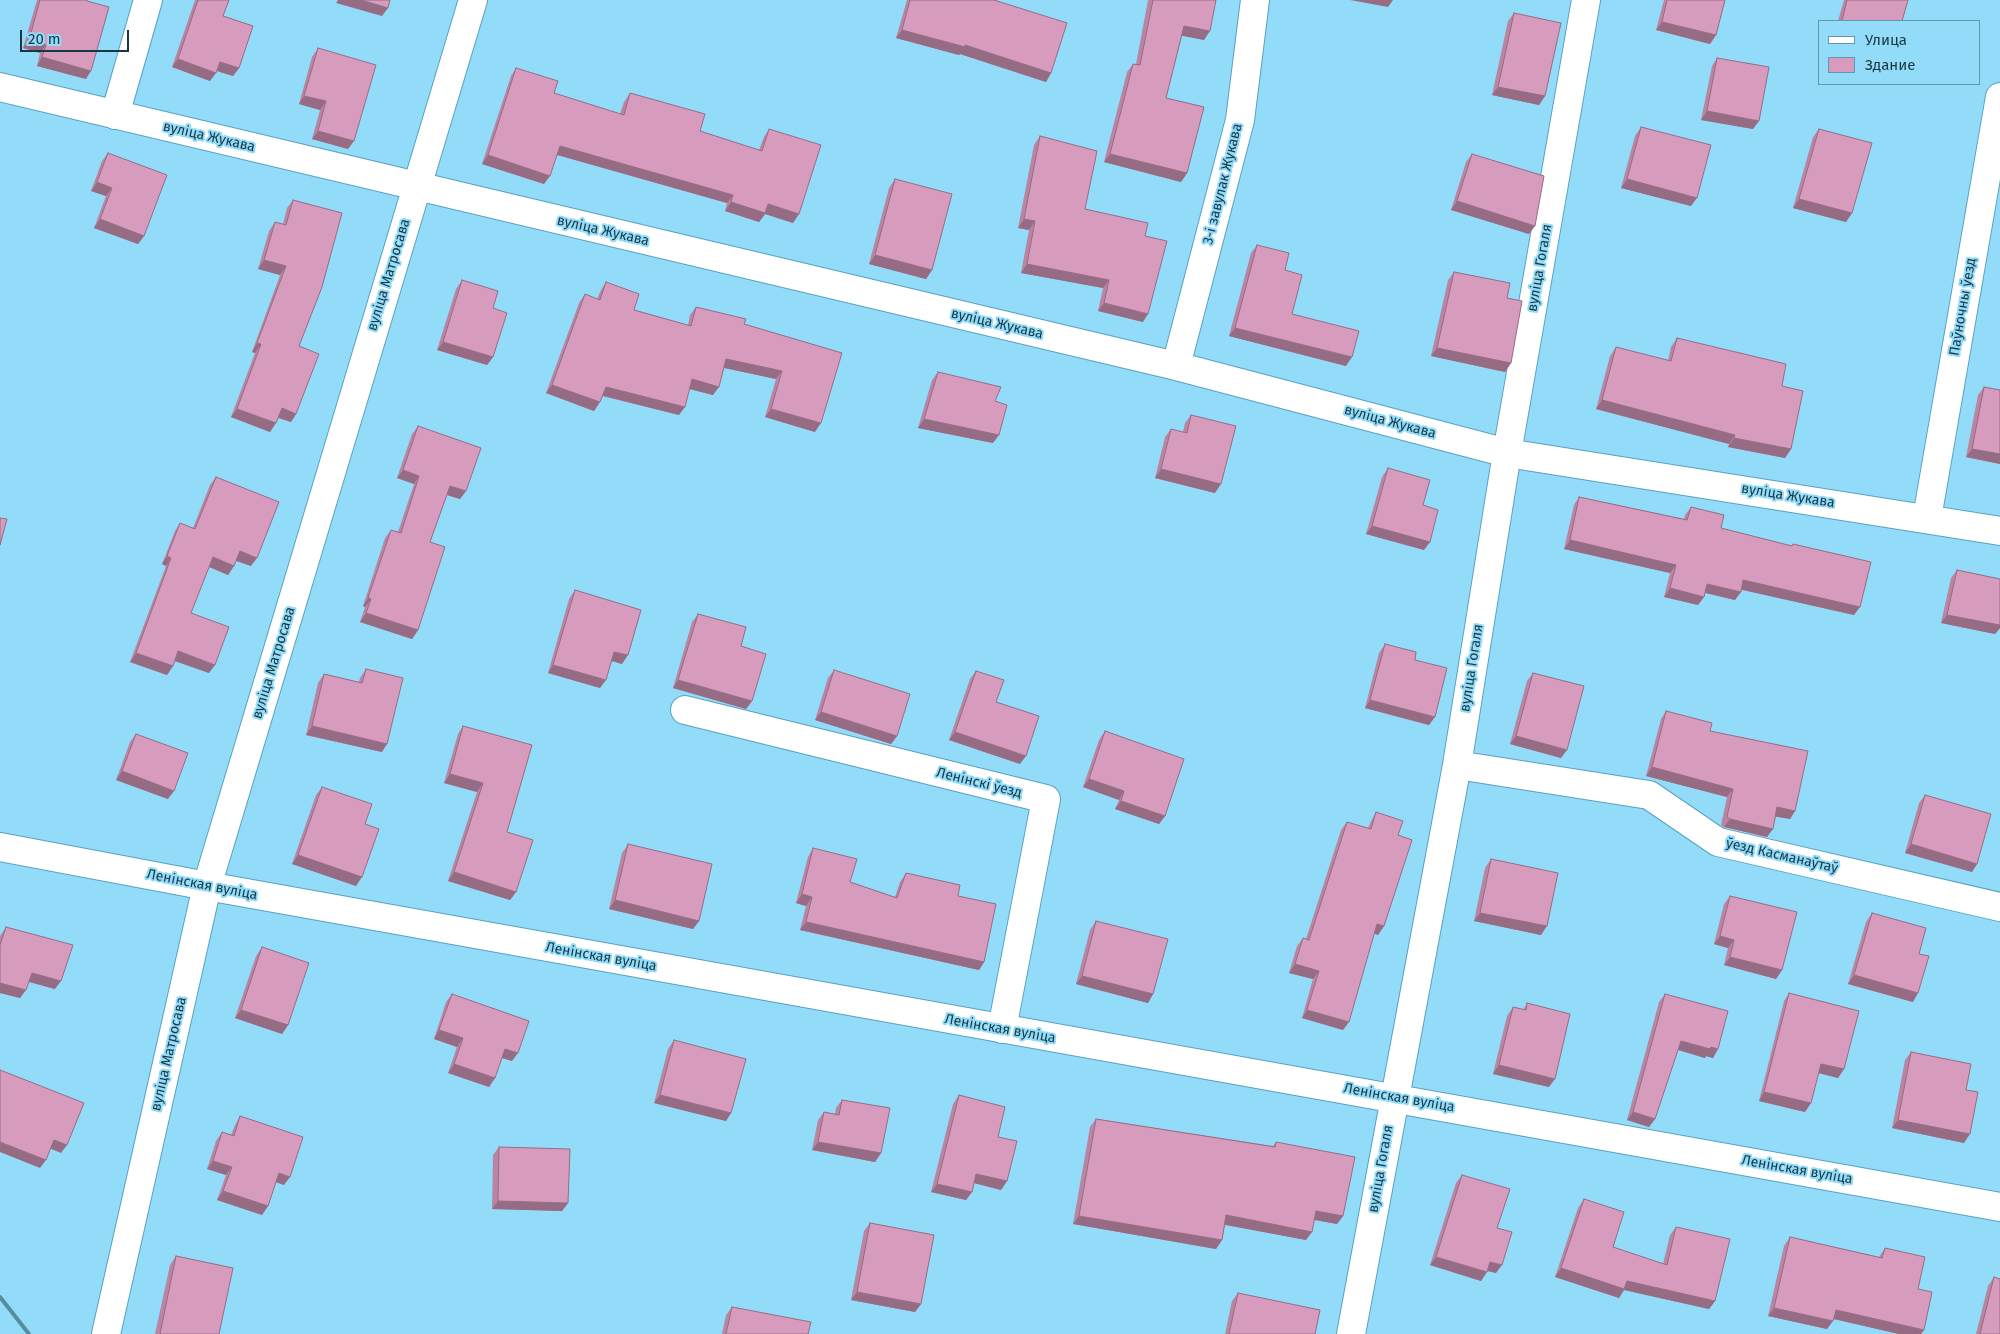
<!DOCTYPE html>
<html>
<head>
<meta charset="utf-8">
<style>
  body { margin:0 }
  #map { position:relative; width:2000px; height:1334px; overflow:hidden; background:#92dcf9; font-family:"Fira Sans",sans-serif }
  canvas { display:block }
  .legend { position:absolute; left:1818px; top:20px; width:162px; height:65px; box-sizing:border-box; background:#92dcf9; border:1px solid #619ab0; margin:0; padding:6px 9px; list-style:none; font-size:15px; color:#183742 }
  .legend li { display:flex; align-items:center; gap:10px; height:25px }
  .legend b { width:25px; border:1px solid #619ab0 }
  .scale { position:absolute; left:20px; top:30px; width:109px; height:22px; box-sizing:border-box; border:2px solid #183742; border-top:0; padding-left:6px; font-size:15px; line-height:18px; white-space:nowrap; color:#183742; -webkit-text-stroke:4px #92dcf9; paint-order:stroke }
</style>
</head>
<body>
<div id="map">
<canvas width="2000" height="1334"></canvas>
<ul class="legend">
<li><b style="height:6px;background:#fff"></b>Улица</li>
<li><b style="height:14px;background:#d79bbd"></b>Здание</li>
</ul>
<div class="scale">20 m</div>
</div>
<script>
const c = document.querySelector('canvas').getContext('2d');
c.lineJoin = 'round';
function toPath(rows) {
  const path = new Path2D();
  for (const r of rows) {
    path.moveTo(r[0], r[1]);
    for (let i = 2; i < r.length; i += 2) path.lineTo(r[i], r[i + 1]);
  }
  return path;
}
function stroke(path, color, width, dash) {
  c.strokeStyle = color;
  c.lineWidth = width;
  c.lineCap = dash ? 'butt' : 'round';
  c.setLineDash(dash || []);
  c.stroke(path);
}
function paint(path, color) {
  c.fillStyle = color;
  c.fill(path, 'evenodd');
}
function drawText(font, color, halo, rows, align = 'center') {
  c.font = font + ' "Fira Sans",sans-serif';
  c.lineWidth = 4;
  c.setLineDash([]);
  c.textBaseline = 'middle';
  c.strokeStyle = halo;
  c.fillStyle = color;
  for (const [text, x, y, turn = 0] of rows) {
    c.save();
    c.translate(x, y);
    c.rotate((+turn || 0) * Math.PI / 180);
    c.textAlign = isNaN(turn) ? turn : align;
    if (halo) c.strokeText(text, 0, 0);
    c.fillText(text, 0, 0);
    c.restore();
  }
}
const minor = toPath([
  [0,87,1176,366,1507,453,2000,531],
  [115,115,148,0],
  [1176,366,1240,120,1255,0],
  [1927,518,2000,97],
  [685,710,1046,799,1002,1029],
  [1457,765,1649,795,1718,842,2000,907],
  [0,847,207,886,2000,1207],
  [106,1334,207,886,473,0],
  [1351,1334,1457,765,1507,453,1586,0]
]);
stroke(minor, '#59a2be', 30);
stroke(minor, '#fff', 28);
stroke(toPath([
  [0,1297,29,1334]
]), '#578ca0', 4);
paint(toPath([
  [37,0,87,0,86,79,37,66,40,53,23,48],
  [195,0,229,0,223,16,239,68,233,76,217,71,210,81,172,67],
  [907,0,994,0,1051,73,1046,82,960,54,959,55,896,38],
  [1148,0,1216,0,1204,40,1182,35,1166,98,1187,173,1181,182,1104,162,1127,72,1133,64,1136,64],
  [1664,0,1725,0,1716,35,1710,44,1656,30],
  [1844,0,1908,0,1902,21,1838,21],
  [1514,13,1545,96,1539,105,1492,95,1508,21],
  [318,48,348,149,312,139,320,110,299,104,312,57],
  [1717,58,1753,129,1701,120,1712,66],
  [516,68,554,93,620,114,624,102,630,93,700,131,759,150,764,137,769,129,793,223,765,214,759,222,725,211,727,203,557,155,544,184,482,164,511,76],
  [1641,127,1691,206,1621,188,1635,136],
  [1819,129,1852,213,1846,222,1793,208,1813,137],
  [1040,136,1085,209,1145,236,1143,322,1098,311,1103,288,1021,273,1029,230,1018,228,1034,145],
  [108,153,144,236,138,244,94,228,106,196,91,191,102,161],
  [1472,154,1529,234,1451,210,1466,162],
  [895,179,932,270,926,279,869,264,889,188],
  [293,200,299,346,296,414,291,422,278,418,270,432,231,417,255,353,252,352,280,275,258,269,269,231,275,222,283,224,287,208],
  [1257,245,1285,270,1292,314,1346,366,1229,336,1251,253],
  [1454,272,1507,298,1511,363,1505,372,1431,356,1448,280],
  [462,280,493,308,493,357,487,365,437,350,456,289],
  [606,282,634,310,688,325,690,315,696,307,744,324,842,353,815,432,765,417,776,379,724,368,713,395,689,389,679,415,602,396,594,411,546,393,579,303,585,294,597,299,601,290],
  [1677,338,1782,386,1791,449,1785,458,1728,447,1729,444,1596,409,1610,356,1616,347,1668,361,1671,347],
  [938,372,995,401,993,443,918,428,932,380],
  [1984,387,2000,390,2000,464,1966,457,1978,395],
  [1191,415,1215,493,1155,478,1165,437,1171,429,1183,432,1185,423],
  [418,426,466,491,460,499,447,495,430,542,418,630,412,639,360,622,365,607,363,606,385,538,391,530,398,532,414,484,397,478,412,434],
  [1388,468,1423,505,1424,550,1366,534,1382,477],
  [216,477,251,566,236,561,234,566,228,575,209,567,191,613,209,673,175,661,173,666,167,675,130,662,166,566,162,564,175,531,180,523,193,528,210,485],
  [1579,497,1684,519,1685,515,1691,507,1721,528,1792,546,1793,544,1854,615,1741,589,1735,600,1705,593,1704,597,1698,605,1664,597,1670,573,1564,549,1574,505],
  [1957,570,2000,579,2000,628,1995,634,1941,623,1951,578],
  [575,590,622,664,612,661,600,688,548,673,569,599],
  [698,614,741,646,752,701,746,709,673,688,692,622],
  [1385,644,1415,660,1429,725,1365,708,1379,653],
  [366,669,382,752,306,735,318,683,324,674,359,682,360,678],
  [834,670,897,736,891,744,815,720,828,678],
  [976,671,996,702,1020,764,949,740,970,679],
  [1533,673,1561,758,1510,744,1527,681],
  [1666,711,1710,731,1795,811,1790,819,1776,816,1767,837,1724,827,1721,825,1727,797,1646,776,1661,719],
  [463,726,507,832,516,892,510,900,448,881,477,792,444,783,458,734],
  [1105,731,1165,816,1159,824,1115,809,1119,800,1083,787,1099,740],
  [136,734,168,799,116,780,130,742],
  [322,787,365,824,356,886,292,864,316,795],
  [1925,795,1972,872,1905,853,1919,803],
  [1376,812,1398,835,1384,926,1378,935,1374,933,1343,1030,1302,1018,1313,979,1289,973,1297,946,1303,938,1306,939,1341,830,1347,822,1368,828,1371,821],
  [628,844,699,921,693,929,609,909,622,853],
  [813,848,850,882,895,897,900,882,906,873,958,896,984,962,979,970,800,930,806,906,796,903,808,857],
  [1491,859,1541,935,1474,921,1485,868],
  [1730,896,1782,970,1776,979,1724,965,1728,948,1714,944,1724,904],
  [1872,913,1919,954,1913,1002,1848,984,1866,922],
  [1096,921,1153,994,1148,1003,1076,984,1090,930],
  [6,927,55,989,29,982,20,998,0,993,0,936],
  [262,947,288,1025,282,1034,235,1018,256,956],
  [1789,993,1844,1069,1838,1078,1818,1073,1811,1103,1805,1112,1759,1101,1784,1001],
  [452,994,512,1061,502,1058,495,1078,489,1087,448,1073,457,1047,434,1039,446,1002],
  [1665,994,1718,1049,1713,1058,1706,1056,1705,1058,1678,1050,1655,1119,1649,1127,1627,1120,1659,1002],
  [1527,1003,1549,1087,1493,1074,1507,1016,1513,1007,1523,1010],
  [674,1040,731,1113,726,1121,654,1103,668,1049],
  [1911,1052,1966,1090,1964,1143,1892,1128,1905,1060],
  [959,1095,998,1137,1007,1181,1001,1190,974,1183,972,1192,966,1200,931,1192,953,1104],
  [842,1100,881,1153,875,1162,812,1150,818,1120,824,1112,835,1114,836,1108],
  [240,1116,284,1185,276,1182,268,1206,262,1215,217,1200,226,1175,207,1169,216,1141,222,1132,231,1135,235,1125],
  [1096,1119,1273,1146,1276,1142,1343,1216,1337,1224,1314,1220,1306,1240,1225,1224,1222,1240,1216,1249,1073,1224,1090,1127],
  [499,1147,568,1203,562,1211,492,1209,493,1155],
  [1462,1175,1497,1228,1496,1273,1487,1271,1481,1281,1430,1265,1456,1183],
  [1584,1199,1613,1247,1663,1264,1670,1235,1676,1227,1715,1301,1709,1309,1624,1290,1619,1298,1555,1277,1578,1208],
  [870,1223,921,1304,915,1312,851,1300,864,1231],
  [1790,1237,1879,1257,1885,1248,1918,1289,1924,1330,1921,1334,1899,1334,1833,1319,1827,1329,1768,1316,1784,1246],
  [176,1256,219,1334,155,1334,170,1265],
  [1994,1277,2000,1334,1976,1334,1988,1286],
  [1238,1293,1315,1334,1225,1334,1232,1301],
  [732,1307,808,1334,722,1334,726,1315]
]), '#b985a3');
paint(toPath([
  [338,0,361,0,388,8,382,16,336,3],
  [1350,0,1393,0,1388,7],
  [1662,22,1716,35,1710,44,1656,30],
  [1184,26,1210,31,1204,40,1178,35],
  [902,30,965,45,1051,73,1046,82,960,54,959,55,896,38],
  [29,40,46,45,40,53,23,48],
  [42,57,91,71,86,79,37,66],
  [178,59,216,73,210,81,172,67],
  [220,62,239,68,233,76,214,70],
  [1498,87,1545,96,1539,105,1492,95],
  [304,96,326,101,320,110,299,104],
  [1707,111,1759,121,1753,129,1701,120],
  [318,131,354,141,348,149,312,139],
  [560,146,733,195,727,203,554,154],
  [1110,154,1187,173,1181,182,1104,162],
  [488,155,550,176,544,184,482,164],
  [1627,179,1697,198,1691,206,1621,188],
  [97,182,112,188,106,196,91,191],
  [1799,199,1852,213,1846,222,1793,208],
  [1457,201,1535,226,1529,234,1451,210],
  [731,202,768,204,799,214,793,223,765,214,759,222,725,211],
  [100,219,144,236,138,244,94,228],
  [1024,219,1035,221,1029,230,1018,228],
  [875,255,932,270,926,279,869,264],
  [264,260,286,266,280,275,258,269],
  [1027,264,1109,280,1103,288,1021,273],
  [1104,303,1148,314,1143,322,1098,311],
  [1235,328,1352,357,1346,366,1229,336],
  [443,342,493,357,487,365,437,350],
  [257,343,261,344,255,353,252,352],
  [1437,348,1511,363,1505,372,1431,356],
  [726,359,782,371,776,379,720,367],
  [692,379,719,387,713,395,686,388],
  [552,385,600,402,594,411,546,393],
  [606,387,685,407,679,415,600,395],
  [1602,400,1735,435,1729,444,1596,409],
  [282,408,296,414,291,422,276,417],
  [237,409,276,423,270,432,231,417],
  [771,409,821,423,815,432,765,417],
  [924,419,999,435,993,443,918,428],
  [1734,438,1791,449,1785,458,1728,447],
  [1972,449,2000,454,2000,464,1966,457],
  [1161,469,1221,484,1215,493,1155,478],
  [403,470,419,476,414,484,397,478],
  [450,486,466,491,460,499,444,494],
  [1372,526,1430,542,1424,550,1366,534],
  [1570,540,1676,565,1670,573,1564,549],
  [240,551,257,558,251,566,234,560],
  [167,556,171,558,166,566,162,564],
  [213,557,234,566,228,575,207,566],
  [1743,580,1860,607,1854,615,1738,589],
  [1707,584,1741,592,1735,600,1702,592],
  [1670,588,1704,597,1698,605,1664,597],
  [368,598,371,599,365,607,363,606],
  [366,613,418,630,412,639,360,622],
  [1947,615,2000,625,2000,628,1995,634,1941,623],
  [178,651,215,665,209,673,172,660],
  [614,652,628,655,622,664,608,660],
  [136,653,173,666,167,675,130,662],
  [553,665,606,680,600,688,548,673],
  [678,680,752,701,746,709,673,688],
  [1370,700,1435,717,1429,725,1365,708],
  [821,712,897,736,891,744,815,720],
  [312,726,387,744,382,752,306,735],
  [955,732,1026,756,1020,764,949,740],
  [1516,736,1567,750,1561,758,1510,744],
  [1652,767,1733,789,1727,797,1646,776],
  [122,771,174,791,168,799,116,780],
  [450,774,483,783,477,792,444,783],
  [1089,779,1124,791,1119,800,1083,787],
  [1121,801,1165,816,1159,824,1115,809],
  [1777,807,1795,811,1790,819,1772,816],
  [1730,819,1773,829,1767,837,1724,827],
  [1911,844,1977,864,1972,872,1905,853],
  [298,855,362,877,356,886,292,864],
  [454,872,516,892,510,900,448,881],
  [802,894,812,897,806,906,796,903],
  [615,900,699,921,693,929,609,909],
  [1480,913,1547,926,1541,935,1474,921],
  [806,922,984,962,979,970,800,930],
  [1377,924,1384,926,1378,935,1371,932],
  [1720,936,1734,940,1728,948,1714,944],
  [1730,957,1782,970,1776,979,1724,965],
  [1295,964,1319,971,1313,979,1289,973],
  [32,973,61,981,55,989,26,981],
  [1854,975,1918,993,1913,1002,1848,984],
  [1082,976,1153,994,1148,1003,1076,984],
  [0,983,26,990,20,998,0,993],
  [241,1010,288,1025,282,1034,235,1018],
  [1307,1010,1349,1022,1343,1030,1302,1018],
  [439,1030,463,1038,457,1047,434,1039],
  [1681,1041,1711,1047,1718,1049,1713,1058,1706,1056,1705,1058,1675,1049],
  [505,1049,518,1053,512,1061,499,1057],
  [454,1064,495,1078,489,1087,448,1073],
  [1821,1064,1844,1069,1838,1078,1815,1072],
  [1499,1065,1555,1079,1549,1087,1493,1074],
  [1764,1092,1811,1103,1805,1112,1759,1101],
  [660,1095,731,1113,726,1121,654,1103],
  [1633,1112,1655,1119,1649,1127,1627,1120],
  [1898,1120,1970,1134,1964,1143,1892,1128],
  [54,1140,67,1145,61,1153,49,1148],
  [0,1142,46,1160,40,1168,0,1152],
  [818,1142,881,1153,875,1162,812,1150],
  [213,1161,232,1167,226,1175,207,1169],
  [279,1173,290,1177,284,1185,273,1181],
  [976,1174,1007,1181,1001,1190,970,1182],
  [937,1184,972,1192,966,1200,931,1192],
  [223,1191,268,1206,262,1215,217,1200],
  [498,1201,568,1203,562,1211,492,1209],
  [1316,1211,1343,1216,1337,1224,1310,1219],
  [1226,1215,1312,1232,1306,1240,1220,1224],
  [1079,1216,1222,1240,1216,1249,1073,1224],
  [1436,1257,1487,1272,1481,1281,1430,1265],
  [1490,1262,1502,1265,1496,1273,1484,1270],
  [1561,1268,1627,1281,1715,1301,1709,1309,1624,1290,1619,1298,1555,1277],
  [857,1292,921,1304,915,1312,851,1300],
  [1774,1308,1833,1321,1827,1329,1768,1316],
  [1836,1310,1924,1330,1921,1334,1899,1334,1830,1318]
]), '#966c84');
const building = toPath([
  [40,0,87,0,87,1,109,7,91,71,42,57,46,45,29,40,40,0],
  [198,0,229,0,223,16,253,26,239,68,220,62,216,73,178,59,198,0],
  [361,0,390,0,388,8,361,0],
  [910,0,994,0,1067,23,1051,73,965,45,965,47,902,30,910,0],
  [1153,0,1216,0,1210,31,1184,26,1166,98,1204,107,1187,173,1110,154,1133,64,1140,65,1153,0],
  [1667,0,1725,0,1716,35,1662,22,1667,0],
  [1847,0,1908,0,1902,21,1842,21,1847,0],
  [1514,13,1561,23,1545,96,1498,87,1514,13],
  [318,48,376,65,354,141,318,131,326,101,304,96,318,48],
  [1717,58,1769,67,1759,121,1707,111,1717,58],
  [516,68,558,81,554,93,624,115,630,93,705,114,700,131,762,151,769,129,821,145,799,214,768,204,765,213,731,202,733,195,560,146,550,176,488,155,516,68],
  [1641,127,1711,145,1697,198,1627,179,1641,127],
  [1819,129,1872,143,1852,213,1799,199,1819,129],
  [1040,136,1097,151,1085,209,1148,223,1145,236,1167,241,1148,314,1104,303,1109,280,1027,264,1035,221,1024,219,1040,136],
  [108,153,167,175,144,236,100,219,112,188,97,182,108,153],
  [1472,154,1544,176,1535,226,1457,201,1472,154],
  [895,179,952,194,932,270,875,255,895,179],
  [293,200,342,213,322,287,299,346,319,354,296,414,282,408,276,423,237,409,261,344,257,343,286,266,264,260,275,222,286,225,293,200],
  [1257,245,1289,253,1285,270,1302,275,1292,314,1359,331,1352,357,1235,328,1257,245],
  [1454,272,1510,283,1507,298,1522,301,1511,363,1437,348,1454,272],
  [462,280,498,291,493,308,507,313,493,357,443,342,462,280],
  [606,282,639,294,634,310,691,326,696,307,746,319,744,324,842,353,821,423,771,409,782,371,726,359,719,387,692,379,685,407,606,387,600,402,552,385,585,294,600,300,606,282],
  [1677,338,1786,364,1782,386,1803,391,1791,449,1734,438,1735,435,1602,400,1616,347,1671,361,1677,338],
  [938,372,1001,387,995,401,1007,405,999,435,924,419,938,372],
  [1984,387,2000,390,2000,454,1972,449,1984,387],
  [1191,415,1236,426,1221,484,1161,469,1171,429,1187,433,1191,415],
  [418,426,481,448,466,491,450,486,430,542,445,547,418,630,366,613,371,599,368,598,391,530,401,533,419,476,403,470,418,426],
  [1388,468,1430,480,1423,505,1438,510,1430,542,1372,526,1388,468],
  [216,477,279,502,257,558,240,551,234,566,213,557,191,613,229,627,215,665,178,651,173,666,136,653,171,558,167,556,180,523,195,529,216,477],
  [1579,497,1687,520,1691,507,1724,515,1721,528,1792,546,1793,544,1871,562,1860,607,1743,580,1741,592,1707,584,1704,597,1670,588,1676,565,1570,540,1579,497],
  [0,518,7,519,0,545,0,518],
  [1957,570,2000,579,2000,625,1947,615,1957,570],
  [575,590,641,610,628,655,614,652,606,680,553,665,575,590],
  [698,614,746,627,741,646,766,654,752,701,678,680,698,614],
  [1385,644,1416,652,1415,660,1447,668,1435,717,1370,700,1385,644],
  [366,669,403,678,387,744,312,726,324,674,362,683,366,669],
  [834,670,910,694,897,736,821,712,834,670],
  [976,671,1004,680,996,702,1039,716,1026,756,955,732,976,671],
  [1533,673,1584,686,1567,750,1516,736,1533,673],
  [1666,711,1712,723,1710,731,1808,751,1795,811,1777,807,1773,829,1730,819,1727,817,1733,789,1652,767,1666,711],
  [463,726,532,745,507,832,533,840,516,892,454,872,483,783,450,774,463,726],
  [1105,731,1184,759,1165,816,1121,801,1124,791,1089,779,1105,731],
  [136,734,188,753,174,791,122,771,136,734],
  [322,787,372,804,365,824,379,829,362,877,298,855,322,787],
  [1925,795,1991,814,1977,864,1911,844,1925,795],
  [1376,812,1403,821,1398,835,1412,840,1384,926,1377,924,1349,1022,1307,1010,1319,971,1295,964,1303,938,1309,940,1347,822,1371,829,1376,812],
  [628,844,712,864,699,921,615,900,628,844],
  [813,848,857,859,850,882,897,898,906,873,960,885,958,896,996,904,984,962,806,922,812,897,802,894,813,848],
  [1491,859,1558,873,1547,926,1480,913,1491,859],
  [1730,896,1797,912,1782,970,1730,957,1734,940,1720,936,1730,896],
  [1872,913,1926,928,1919,954,1929,956,1918,993,1854,975,1872,913],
  [1096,921,1168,939,1153,994,1082,976,1096,921],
  [6,927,73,945,61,981,32,973,26,990,0,983,0,945,6,927],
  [262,947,309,963,288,1025,241,1010,262,947],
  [1789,993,1859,1011,1844,1069,1821,1064,1811,1103,1764,1092,1789,993],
  [452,994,529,1021,518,1053,505,1049,495,1078,454,1064,463,1038,439,1030,452,994],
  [1665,994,1728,1011,1718,1049,1711,1047,1710,1049,1681,1041,1655,1119,1633,1112,1665,994],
  [1527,1003,1570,1014,1555,1079,1499,1065,1513,1007,1526,1010,1527,1003],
  [674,1040,746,1059,731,1113,660,1095,674,1040],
  [1911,1052,1971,1064,1966,1090,1978,1092,1970,1134,1898,1120,1911,1052],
  [0,1070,84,1103,67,1145,54,1140,46,1160,0,1142,0,1070],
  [959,1095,1005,1107,998,1137,1017,1141,1007,1181,976,1174,972,1192,937,1184,959,1095],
  [842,1100,890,1108,881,1153,818,1142,824,1112,839,1115,842,1100],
  [240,1116,303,1137,290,1177,279,1173,268,1206,223,1191,232,1167,213,1161,222,1132,234,1136,240,1116],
  [1096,1119,1275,1147,1276,1142,1355,1157,1343,1216,1316,1211,1312,1232,1226,1215,1222,1240,1079,1216,1096,1119],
  [499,1147,570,1149,568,1203,498,1201,499,1147],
  [1462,1175,1510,1189,1497,1228,1512,1232,1502,1265,1490,1262,1487,1272,1436,1257,1462,1175],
  [1584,1199,1624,1212,1613,1247,1667,1265,1676,1227,1730,1239,1715,1301,1627,1281,1624,1289,1561,1268,1584,1199],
  [870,1223,934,1235,921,1304,857,1292,870,1223],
  [1790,1237,1882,1258,1885,1248,1925,1257,1918,1289,1932,1292,1924,1330,1836,1310,1833,1321,1774,1308,1790,1237],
  [176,1256,233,1268,219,1334,160,1334,176,1256],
  [1994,1277,2000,1279,2000,1334,1980,1334,1994,1277],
  [1238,1293,1320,1310,1315,1334,1229,1334,1238,1293],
  [732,1307,811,1322,808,1334,726,1334,732,1307]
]);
paint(building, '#d79bbd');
stroke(building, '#966c84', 1);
drawText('14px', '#183742', '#92dcf9', [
  ["вуліца Жукава",209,137,13],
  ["3-і завулак Жукава",1223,184,-76],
  ["вуліца Жукава",603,231,13],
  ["вуліца Гогаля",1540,268,-80],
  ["вуліца Матросава",389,275,-73],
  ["Паўночны ўезд",1963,307,-80],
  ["вуліца Жукава",997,324,13],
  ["вуліца Жукава",1390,422,15],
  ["вуліца Жукава",1788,496,9],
  ["вуліца Матросава",274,663,-73],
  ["вуліца Гогаля",1472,668,-81],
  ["Ленінскі ўезд",979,783,14],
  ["ўезд Касманаўтаў",1782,856,13],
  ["Ленінская вуліца",202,885,11],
  ["Ленінская вуліца",601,957,10],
  ["Ленінская вуліца",1000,1029,10],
  ["вуліца Матросава",169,1054,-77],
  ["Ленінская вуліца",1399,1098,10],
  ["вуліца Гогаля",1381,1169,-80],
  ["Ленінская вуліца",1797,1170,10]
]);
</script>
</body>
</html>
